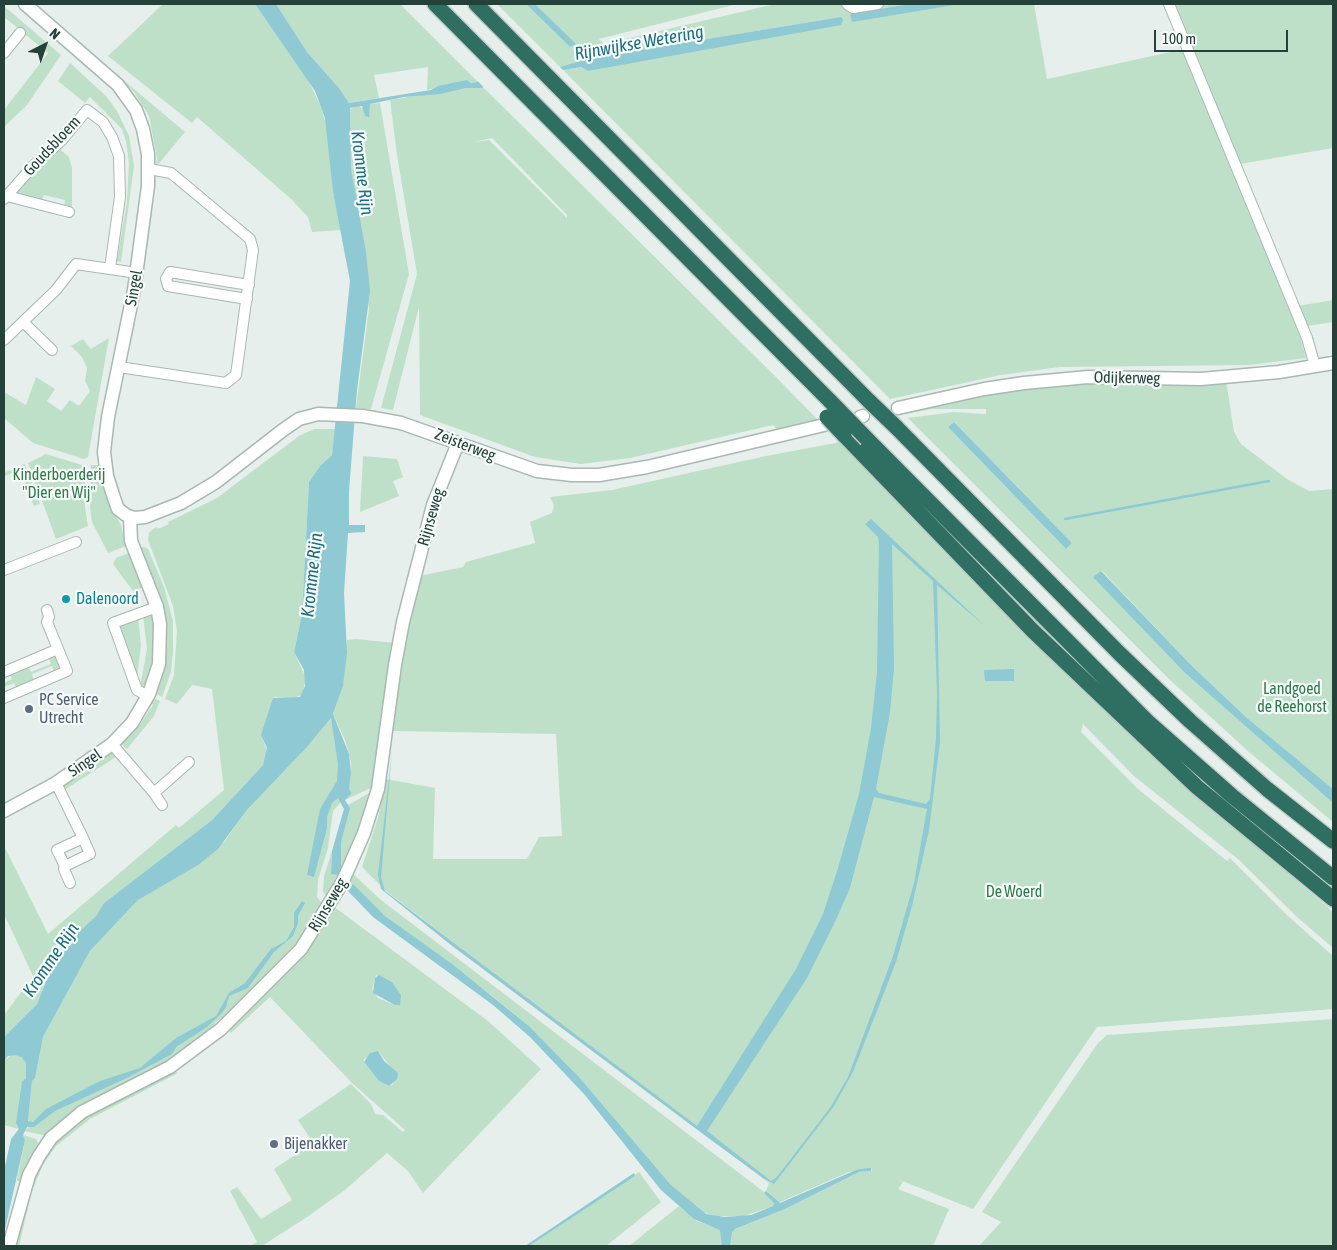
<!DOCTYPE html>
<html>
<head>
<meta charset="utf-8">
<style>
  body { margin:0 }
  #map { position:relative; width:1337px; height:1250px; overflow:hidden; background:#e6efeb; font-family:"Asap Condensed",sans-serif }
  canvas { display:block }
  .frame { position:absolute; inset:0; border:5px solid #24423a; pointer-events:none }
  .north { position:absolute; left:20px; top:20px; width:50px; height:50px; -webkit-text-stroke:4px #f7fbf9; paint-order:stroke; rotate:41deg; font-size:14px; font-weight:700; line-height:20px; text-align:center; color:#24423a }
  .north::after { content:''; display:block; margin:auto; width:18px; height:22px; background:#24423a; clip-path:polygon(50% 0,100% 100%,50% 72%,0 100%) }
  .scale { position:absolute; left:1154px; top:30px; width:134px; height:22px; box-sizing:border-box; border:2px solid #24423a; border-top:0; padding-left:6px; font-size:15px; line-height:18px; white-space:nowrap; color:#24423a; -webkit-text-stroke:4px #f7fbf9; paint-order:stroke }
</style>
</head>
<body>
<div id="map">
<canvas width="1337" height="1250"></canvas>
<div class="frame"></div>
<div class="north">N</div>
<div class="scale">100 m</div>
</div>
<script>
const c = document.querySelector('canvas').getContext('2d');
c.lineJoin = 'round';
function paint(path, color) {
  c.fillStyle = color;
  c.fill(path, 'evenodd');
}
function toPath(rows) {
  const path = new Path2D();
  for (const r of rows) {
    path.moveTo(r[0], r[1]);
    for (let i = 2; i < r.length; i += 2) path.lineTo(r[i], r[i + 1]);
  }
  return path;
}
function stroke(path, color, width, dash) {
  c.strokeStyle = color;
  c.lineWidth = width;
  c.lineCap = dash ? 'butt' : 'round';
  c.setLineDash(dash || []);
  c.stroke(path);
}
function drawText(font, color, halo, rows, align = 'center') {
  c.font = font + ' "Asap Condensed",sans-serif';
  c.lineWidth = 4.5;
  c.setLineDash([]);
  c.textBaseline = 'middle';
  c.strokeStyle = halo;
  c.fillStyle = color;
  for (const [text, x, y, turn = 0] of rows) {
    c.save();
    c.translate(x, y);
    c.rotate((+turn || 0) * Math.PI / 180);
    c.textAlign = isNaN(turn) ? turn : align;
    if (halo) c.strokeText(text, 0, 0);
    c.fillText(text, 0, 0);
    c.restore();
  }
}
paint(toPath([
  [163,4,255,4,308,80,321,107,328,130,333,192,341,230,312,232,308,217,291,199,197,117,192,123,108,56],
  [276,4,400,4,478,82,470,83,467,81,427,90,428,67,374,75,379,98,349,103,339,88,307,52],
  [497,4,526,4,570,47,575,44,535,4,737,4,599,39,604,44,775,4,1034,4,1047,79,1184,49,1298,329,1306,358,1249,365,1060,367,1001,375,890,399,563,70,581,67,588,71,654,58,724,45,836,18,586,59,560,67],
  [1175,4,1333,4,1333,148,1240,164],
  [4,6,61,55,27,105,4,127,4,110,48,53,4,17],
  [70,63,106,96,117,111,129,136,134,166,121,262,117,261,127,201,129,163,126,141,122,129,90,97,85,103,58,81],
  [115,73,185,132,156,167,157,158,149,116,134,92],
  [483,87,776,377,819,421,778,430,773,425,630,458,581,464,535,457,420,415,419,307,393,410,381,408,417,274,397,155,390,100,466,88],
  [492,138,567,215,567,218,489,140,474,142],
  [380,103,409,274,371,409,356,408,369,308,351,169,350,109,359,106,364,109,369,108,370,104],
  [57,147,69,157,72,168,72,210,64,207,65,200,44,195,41,201,16,195,18,187,34,169,37,171,39,169,38,166],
  [1333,300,1333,322,1307,326,1298,306],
  [109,338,88,457,84,459,33,443,4,418,4,392,26,405,36,377,55,389,47,401,61,411,70,400,79,406,90,391,85,381,87,368,82,357,71,346,83,339,91,349],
  [1226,380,1234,432,1241,444,1287,479,1309,491,1333,489,1333,789,1247,718,1193,667,1102,571,1094,577,1185,673,1333,803,1333,822,1249,752,1169,679,908,418,954,412,986,414,986,409,932,409,904,414,902,412,984,393,1042,384],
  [954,422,1072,543,1066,549,948,427],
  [314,429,335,429,332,455,320,466,309,482,302,614,294,652,306,678,302,695,293,698,274,697,262,737,268,754,263,765,212,820,104,903,96,916,79,933,49,974,37,1004,4,1037,4,1015,33,976,4,914,4,846,48,934,176,825,179,828,224,790,212,689,192,685,177,704,165,699,174,675,177,631,173,606,148,540,149,533,153,529,157,527,158,529,169,524,168,522,217,498,299,436],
  [841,442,1224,818,1333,912,1333,948,1297,917,1239,860,1134,776,1083,724,1081,732,1138,789,1227,861,1230,858,1288,916,1333,956,1333,1009,1097,1027,973,1209,897,1179,903,1182,898,1189,949,1209,933,1246,629,1246,679,1206,697,1221,718,1228,733,1230,785,1209,859,1172,872,1171,871,1168,849,1172,778,1203,766,1191,769,1183,386,891,362,867,378,818,386,779,435,788,433,859,527,859,539,837,562,836,556,734,393,731,405,643,419,576,463,567,466,562,535,543,530,522,552,513,554,505,550,497,612,490,766,456],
  [46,454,85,466,85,507,88,526,56,539,28,463],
  [363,456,397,459,403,477,393,481,399,496,360,512],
  [25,464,40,504,34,506,20,470,4,476,4,473],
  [91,465,100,465,105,492,110,507,121,525,126,546,108,553,92,522,90,508],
  [144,547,148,549,164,587,173,621,173,651,171,672,162,697,155,693,160,678,149,573,141,548],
  [129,553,144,587,133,591,113,564,116,558],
  [153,613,156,648,146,690,140,687,147,649,143,616],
  [138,616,141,645,137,678,116,624],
  [356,639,395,643,375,786,345,800,352,793,349,789,351,762,345,740,333,714,343,686,347,640],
  [56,653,62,670,55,673,52,666,32,674,34,682,17,689,14,683,4,687,4,683,12,679,9,673,28,665,31,672,51,664,48,656],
  [153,698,160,701,154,716,127,749,120,743,125,738,129,737,141,723,153,705,151,702],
  [331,718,334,727,332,728,337,726,345,803,341,802,333,811,328,848,318,880,317,897,325,906,304,938,225,1021,221,1018,215,1023,218,1026,191,1048,47,1136,24,1131,32,1125,28,1120,32,1081,35,1077,43,1037,90,951,138,900,224,842,247,810,307,747],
  [111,751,116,757,66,789,62,784,71,778,74,780,93,768],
  [369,793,371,794,365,821,329,900,323,892,324,876,332,851,331,874,341,872,341,843,349,811,348,805],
  [352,873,381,900,764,1192,774,1203,773,1206,744,1216,715,1216,702,1212,671,1185,579,1077,529,1026,490,994,385,916,359,892,350,886,344,887],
  [333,906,488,1021,541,1069,423,1193,408,1171,387,1153,345,1190,307,1217,262,1246,250,1246,257,1242,230,1191,237,1187,261,1219,292,1200,274,1169,298,1153,296,1149,310,1138,298,1120,351,1084,371,1104,375,1114,383,1115,403,1132,405,1130,352,1083,270,997,231,1033,228,1029],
  [376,975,392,982,398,991,395,1005,378,998,372,989],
  [378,1051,389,1065,393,1084,389,1086,379,1081,364,1062,364,1059],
  [1333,1019,1333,1246,979,1246,1001,1222,982,1212,1098,1043,1107,1035],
  [12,1054,20,1056,26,1063,26,1078,16,1123,19,1129,4,1125,4,1061],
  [171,1070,178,1073,90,1119,55,1147,43,1165,32,1191,19,1246,14,1246,25,1201,44,1153,72,1123],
  [23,1135,36,1139,39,1145,23,1181,17,1181,25,1140],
  [639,1172,661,1202,606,1246,529,1246]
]), '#bfe0c8');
paint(toPath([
  [255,4,276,4,307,52,339,88,349,103,431,90,438,86,467,80,471,83,560,67,586,59,841,17,843,20,841,25,588,71,581,67,489,83,482,88,466,88,440,94,404,97,370,104,369,117,365,116,362,106,350,108,351,169,366,252,370,291,357,390,349,491,349,525,365,525,365,532,348,533,344,593,347,653,343,686,333,714,349,754,351,773,349,789,352,793,345,800,350,808,341,843,341,872,339,875,331,874,332,851,344,809,338,798,332,803,327,817,327,828,314,877,307,875,320,809,337,781,338,764,331,718,307,747,247,810,218,849,198,865,138,900,90,951,43,1037,35,1078,32,1081,28,1121,33,1122,46,1109,100,1081,140,1068,176,1038,216,1016,229,993,245,983,271,949,286,941,294,927,294,913,302,901,305,903,298,916,298,923,293,936,274,952,248,988,229,996,226,1007,221,1014,207,1027,176,1047,172,1054,127,1078,55,1111,34,1127,27,1127,23,1135,25,1140,4,1234,4,1171,11,1139,19,1129,16,1123,22,1082,26,1078,26,1063,21,1057,15,1055,8,1056,4,1061,4,1037,37,1004,49,974,78,933,96,916,104,903,212,820,263,765,267,748,261,735,273,698,300,697,305,686,304,670,294,652,302,614,309,482,320,466,332,455,350,281,333,192,325,118,315,91],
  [526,4,535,4,576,44,570,47],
  [910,4,960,4,852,22,850,14],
  [954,422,1072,543,1066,549,948,427],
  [871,519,986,627,937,585,940,742,929,830,912,906,896,962,853,1072,834,1106,774,1184,763,1178,707,1137,451,945,381,889,378,875,392,751,381,877,385,891,697,1126,796,969,823,914,838,868,859,794,871,728,877,672,879,543,878,537,865,524],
  [892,544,933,581,937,693,936,738,930,799,926,804,879,793,876,789,890,712,894,668],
  [874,797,927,809,914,883,893,956,848,1077,830,1108,776,1178,771,1181,707,1131,807,978,834,924,850,888],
  [1101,571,1193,667,1247,718,1333,789,1333,803,1185,673,1093,577],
  [1014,669,1014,681,985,681,984,670],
  [353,884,385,916,452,964,529,1026,579,1077,671,1185,706,1214,725,1217,751,1215,773,1206,774,1203,764,1193,766,1191,780,1203,856,1170,868,1168,871,1168,871,1171,859,1172,785,1209,735,1229,732,1232,730,1246,722,1246,720,1230,694,1219,661,1190,584,1094,530,1037,493,1005,373,917,347,890],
  [379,975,392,982,401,995,400,1005,395,1005,373,993,375,978],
  [378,1051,384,1061,398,1073,397,1079,389,1086,379,1081,364,1062,370,1053],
  [634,1173,635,1176,529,1246,525,1246]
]), '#8ec9d4');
paint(toPath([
  [558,65,565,72,490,85,485,89,476,79]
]), '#e6efeb');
stroke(toPath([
  [1065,519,1269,481]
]), '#8ec9d4', 2.5);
const minor = toPath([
  [847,4,853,8,878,4],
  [1169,4,1307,338,1315,366],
  [4,53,20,33],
  [7,196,69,212],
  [4,199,33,166,62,140,87,110,103,122,112,137,119,156,120,197,110,268],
  [247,299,168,286,166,279,170,272,249,285],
  [23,322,52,350],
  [4,340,56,290,76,264,137,273],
  [119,367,226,383,236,375,253,250,250,239,171,173,149,169],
  [4,570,76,542],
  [4,672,58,649],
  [148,696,137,690,113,623,157,607],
  [4,698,67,671,47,622,49,617,47,610],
  [112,744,154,793,189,762],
  [56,783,83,838,57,850,65,866,90,854,83,838],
  [154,793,162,805],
  [65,866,64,869,70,883]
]);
const tertiary = toPath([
  [25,4,118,85,136,110,143,129,148,154,148,186,134,290,108,417,104,452,107,476,114,498,118,509,126,515,134,518,145,517,181,503,216,482,283,430,299,419,318,414,363,416,401,423,537,471,572,475,599,475,647,467,824,425],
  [898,408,984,389,1024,383,1088,377,1201,379,1279,372,1333,363],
  [860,417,863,416],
  [4,811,56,783,112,744,132,723,149,694,159,664,160,624,157,607,131,541,130,517],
  [9,1246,29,1175,39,1156,51,1138,82,1112,170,1067,221,1029,301,949,342,883,364,833,378,789,395,665,403,622,433,505,458,443]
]);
const motorway = toPath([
  [435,4,831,402],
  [476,4,869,401],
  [896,427,1120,654,1190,721,1267,789,1333,841],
  [844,435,1033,631,1197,787,1333,899],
  [867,439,1149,723,1232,796,1333,878]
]);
stroke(minor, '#a8b8b2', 12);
stroke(tertiary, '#a8b8b2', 15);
stroke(motorway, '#c2cac8', 18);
stroke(minor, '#fff', 10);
stroke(tertiary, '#fff', 12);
stroke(motorway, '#2f6f62', 15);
const motorwayBridge = toPath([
  [869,401,896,427],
  [831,402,867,439],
  [827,417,844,435]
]);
stroke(motorwayBridge, '#c2cac8', 18, []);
stroke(motorwayBridge, '#2f6f62', 15);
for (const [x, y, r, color] of [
  [66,599,5,"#0f9aa8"],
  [29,709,5,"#5c6f8a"],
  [274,1144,5,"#5c6f8a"]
]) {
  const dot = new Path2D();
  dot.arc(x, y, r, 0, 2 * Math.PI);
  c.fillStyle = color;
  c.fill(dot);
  stroke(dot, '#f7fbf9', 2);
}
drawText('16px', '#24423a', '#f7fbf9', [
  ["Goudsbloem",52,146,-47],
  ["Singel",134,288,-80],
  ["Odijkerweg",1127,378,1],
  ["Zeisterweg",465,445,21],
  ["Rijnseweg",431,517,-74],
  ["Singel",85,763,-34],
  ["Rijnseweg",328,905,-59]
]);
drawText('16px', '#2d7a4b', '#f7fbf9', [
  ["Kinderboerderij",59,475],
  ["\"Dier en Wij\"",59,493],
  ["Landgoed",1292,689],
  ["de Reehorst",1292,707],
  ["De Woerd",1014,892]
]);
drawText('16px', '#0d838f', '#f7fbf9', [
  ["Dalenoord",76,599]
], 'left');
drawText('16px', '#4e5e75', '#f7fbf9', [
  ["PC Service",39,700],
  ["Utrecht",39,718],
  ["Bijenakker",284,1144]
], 'left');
drawText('italic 18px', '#1c6f80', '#f7fbf9', [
  ["Rijnwijkse Wetering",639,43,-10],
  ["Kromme Rijn",362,173,83],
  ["Kromme Rijn",312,575,-84],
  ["Kromme Rijn",51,960,-56]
]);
</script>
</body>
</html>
